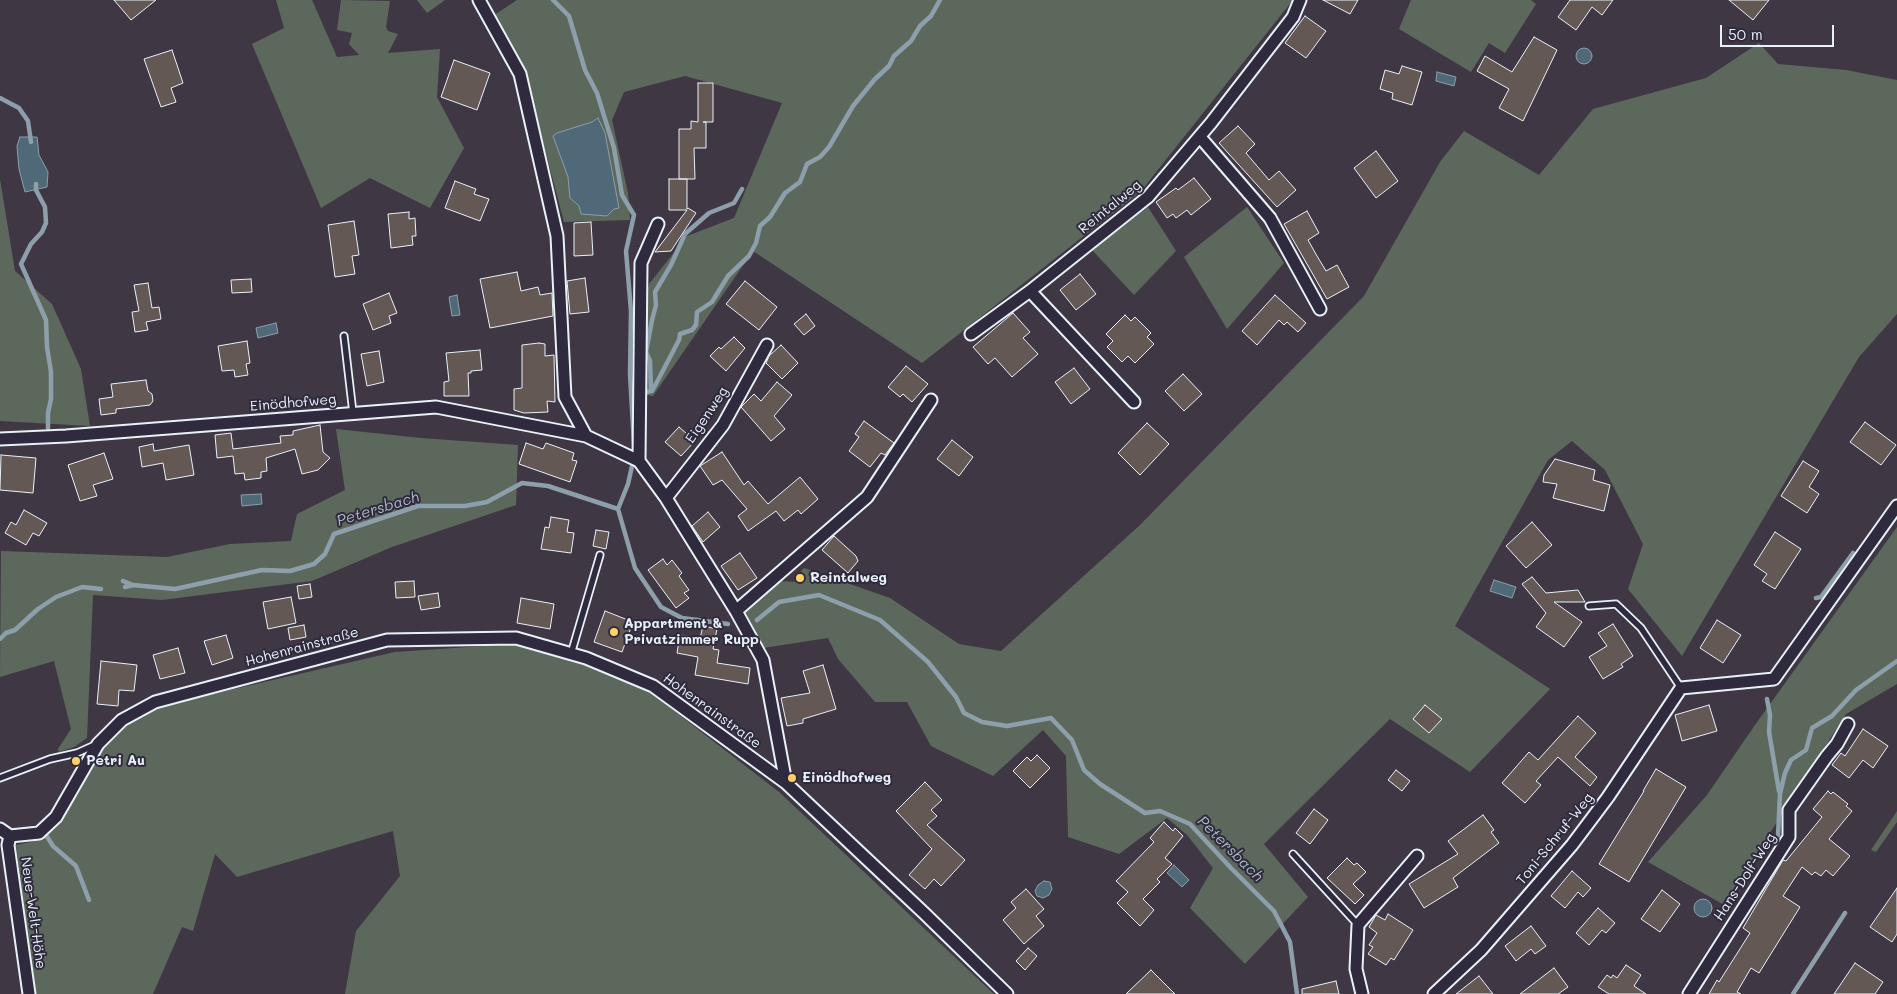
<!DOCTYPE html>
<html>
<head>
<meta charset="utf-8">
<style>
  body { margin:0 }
  #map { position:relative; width:1897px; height:994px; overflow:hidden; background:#3f3844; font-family:Mali,sans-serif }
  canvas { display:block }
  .scale { position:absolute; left:1720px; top:25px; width:114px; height:22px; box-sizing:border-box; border:2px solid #e8f1f8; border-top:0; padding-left:6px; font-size:15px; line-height:18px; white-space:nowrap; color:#e8f1f8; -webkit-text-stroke:4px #2f2a3d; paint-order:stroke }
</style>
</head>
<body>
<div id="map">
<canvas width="1897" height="994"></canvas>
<div class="scale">50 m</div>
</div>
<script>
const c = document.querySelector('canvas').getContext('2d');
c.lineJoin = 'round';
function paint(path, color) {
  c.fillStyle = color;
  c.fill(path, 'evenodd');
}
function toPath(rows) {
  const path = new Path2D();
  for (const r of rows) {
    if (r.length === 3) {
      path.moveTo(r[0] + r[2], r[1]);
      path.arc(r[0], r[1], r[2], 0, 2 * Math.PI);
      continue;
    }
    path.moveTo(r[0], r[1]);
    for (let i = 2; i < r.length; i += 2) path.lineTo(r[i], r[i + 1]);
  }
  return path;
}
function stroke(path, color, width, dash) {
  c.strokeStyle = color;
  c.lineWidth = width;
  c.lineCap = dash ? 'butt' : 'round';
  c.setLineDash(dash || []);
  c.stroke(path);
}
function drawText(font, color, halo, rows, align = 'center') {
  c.font = font + ' Mali,sans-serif';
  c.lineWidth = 4;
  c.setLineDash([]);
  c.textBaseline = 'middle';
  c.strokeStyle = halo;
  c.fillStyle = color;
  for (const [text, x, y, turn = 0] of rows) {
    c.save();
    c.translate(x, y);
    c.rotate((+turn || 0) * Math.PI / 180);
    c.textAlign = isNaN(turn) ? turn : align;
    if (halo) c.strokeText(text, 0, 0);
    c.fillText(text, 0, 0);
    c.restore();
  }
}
paint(toPath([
  [276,0,312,0,337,57,359,55,349,44,352,33,337,30,341,0,390,1,386,27,388,31,398,34,388,53,440,49,437,97,464,148,430,208,370,178,321,208,252,44,284,28],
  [417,0,445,0,427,13],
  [517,0,1293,0,1141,191,922,363,753,251,653,396,640,394,640,332,649,284,687,236,734,218,782,103,685,76,624,92,612,120,628,193,630,220,564,222,524,70,493,16],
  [598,118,614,209,607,216,581,214,579,206,570,198,568,177,553,136,557,133,592,122],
  [1411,0,1531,0,1536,4,1505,53,1489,43,1471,72,1399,29],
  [1759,43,1778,64,1846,70,1897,80,1897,314,1859,357,1682,656,1628,589,1643,544,1605,470,1572,441,1548,460,1455,626,1550,689,1470,772,1390,719,1264,844,1308,897,1245,964,1190,908,1213,868,1187,835,1167,818,1119,854,1068,837,1066,756,1043,730,993,776,931,746,907,702,875,702,838,659,828,638,763,648,743,611,773,581,799,582,804,578,801,571,804,568,890,598,959,644,1001,651,1140,525,1364,296,1440,162,1464,131,1539,175,1593,109,1706,78],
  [0,179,15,271,52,304,81,369,90,426,0,421],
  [1148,207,1176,251,1134,295,1092,250],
  [1247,207,1284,263,1227,329,1184,257],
  [336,429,421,438,518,445,516,505,392,547,312,581,162,600,93,595,87,738,74,747,59,752,58,749,71,729,54,661,0,677,1,551,167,557,230,544,291,541,297,514,345,490],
  [1897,527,1897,684,1846,714,1766,839,1726,906,1648,862,1707,795,1755,725],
  [514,644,584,665,651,693,779,792,994,994,345,994,356,931,400,876,393,831,237,877,215,854,193,931,182,927,153,994,35,994,16,845,40,840,60,822,103,745,125,725,164,705,395,652],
  [1897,811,1897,822,1876,852,1871,850]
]), '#5d685d');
const water = toPath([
  [1584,56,8],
  [1437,72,1456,77,1454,86,1436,81,1437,72],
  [598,118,605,133,619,208,614,209,607,216,581,214,579,206,570,198,568,177,553,136,557,133,592,122,598,118],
  [20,137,37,137,39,155,48,172,47,187,25,192,19,169,17,146,20,137],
  [457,295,460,315,452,316,449,297,457,295],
  [276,323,278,333,258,338,256,328,276,323],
  [261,494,262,504,242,506,241,495,261,494],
  [1494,580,1516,587,1512,598,1490,591,1494,580],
  [1174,865,1189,880,1182,887,1167,873,1174,865],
  [1044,881,1050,882,1052,889,1049,895,1043,898,1037,896,1035,891,1038,885,1044,881],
  [1703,908,9]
]);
paint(water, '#506978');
stroke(water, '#8d9fab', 1);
stroke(toPath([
  [553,0,569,16,585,70,597,93,614,148,622,195,634,215,626,251,631,311,630,374,634,444],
  [0,98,19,108,28,121,31,142],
  [36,184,36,190,45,207,46,223,42,232,31,244,21,264,46,320,47,347,51,372,51,399,48,413,48,428],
  [651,390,650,361,646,352,652,320,656,305,655,292,671,265,685,234,709,213,734,203,742,189],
  [646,392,652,391,657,382,679,340,680,334,692,330,696,325,697,312,712,302,728,276,749,256,756,243,760,226,770,217,785,193,800,182,807,164,820,157,829,147,853,106,875,79,889,66,894,56,911,41,920,26,931,16,940,0],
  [618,509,628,484,632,466],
  [123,581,133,585],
  [125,587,133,585,175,589,262,570,290,571,314,564,325,554,334,534,418,506,465,506,487,502,522,483,548,486,618,509,635,568,661,607,682,618,728,624],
  [1816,598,1821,597,1853,553],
  [757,620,779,602,819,595,880,620,928,662,956,697,964,713,982,722,1007,726,1051,718,1072,740,1084,770,1100,784,1145,813,1160,811,1190,824,1231,868,1274,911,1290,942,1297,994],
  [0,639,6,633,15,630,38,609,56,597,82,587,101,589],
  [1767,699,1770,715,1769,732,1779,791],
  [46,835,53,846,76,866,89,900],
  [1778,836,1780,794,1785,773,1791,760,1806,750,1812,728,1832,716,1856,690,1897,661],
  [1793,994,1845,913]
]), '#8d9fab', 4.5);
const building = toPath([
  [114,0,156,0,131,20,114,0],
  [1323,0,1358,0,1350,14,1323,0],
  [1570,0,1613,0,1602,15,1592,7,1576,30,1558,17,1570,0],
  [1729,0,1769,0,1753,20,1729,0],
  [1305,16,1326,31,1306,58,1285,43,1305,16],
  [1534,37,1557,50,1523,121,1499,108,1509,89,1477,71,1485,56,1512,72,1534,37],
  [172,50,183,83,171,88,176,102,161,107,144,59,172,50],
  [454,60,490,73,477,110,441,97,454,60],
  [1402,66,1422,72,1412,105,1392,99,1393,93,1380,89,1385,70,1399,74,1402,66],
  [698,83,713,83,713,122,703,122,706,122,706,148,694,148,695,179,679,179,679,129,691,129,691,121,698,122,698,83],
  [1238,126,1255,144,1246,153,1269,180,1279,171,1296,190,1277,207,1219,143,1238,126],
  [1376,151,1398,181,1376,198,1354,168,1376,151],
  [1194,178,1211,199,1191,215,1187,210,1176,218,1173,214,1167,218,1156,202,1176,188,1178,190,1194,178],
  [669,179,687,179,687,209,688,208,696,213,671,251,655,252,687,210,669,210,669,179],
  [455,181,476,189,474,194,489,199,480,221,445,208,455,181],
  [1307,211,1319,233,1308,240,1317,256,1326,271,1337,265,1349,287,1327,299,1284,224,1307,211],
  [409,212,409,219,415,218,416,236,412,236,413,245,391,248,388,214,409,212],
  [354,221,359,255,352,256,355,274,335,277,328,225,354,221],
  [591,222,593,255,574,256,574,223,591,222],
  [517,272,521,291,538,287,540,295,552,293,553,316,490,328,480,279,517,272],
  [1080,274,1096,294,1076,310,1060,290,1080,274],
  [585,278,589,312,570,314,567,281,585,278],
  [251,279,252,292,232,293,231,280,251,279],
  [745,281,777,307,759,330,726,304,745,281],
  [148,283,152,308,159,307,161,319,146,322,148,330,135,332,132,312,139,311,134,285,148,283],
  [389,293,397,313,389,316,391,323,373,330,363,304,389,293],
  [1275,295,1306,323,1298,332,1287,322,1284,325,1279,320,1257,345,1242,331,1275,295],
  [1013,313,1030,332,1023,338,1038,354,1012,377,995,358,988,364,973,347,1013,313],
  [806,314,815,326,804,335,794,324,806,314],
  [1125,315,1131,321,1135,317,1151,333,1147,337,1154,344,1135,363,1128,356,1122,362,1107,347,1113,341,1106,334,1125,315],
  [734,337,745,348,726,371,710,356,719,347,721,349,734,337],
  [247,341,250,363,246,364,248,375,235,377,234,370,222,371,218,346,247,341],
  [539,343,545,344,545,356,554,355,555,402,547,401,548,412,524,413,514,410,514,389,522,388,522,345,539,343],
  [781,345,798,363,782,379,766,363,769,356,781,345],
  [480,350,482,370,471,371,471,373,468,373,469,396,444,396,444,382,449,381,446,353,480,350],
  [379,351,384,382,367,386,361,354,379,351],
  [906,366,928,384,912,402,903,394,900,397,888,387,906,366],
  [1074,368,1090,389,1071,404,1055,382,1074,368],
  [1183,374,1202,394,1184,411,1165,391,1183,374],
  [146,380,148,391,152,394,153,401,150,405,116,409,116,413,101,415,99,399,113,397,111,384,146,380],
  [777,382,792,395,774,416,785,429,771,441,741,407,754,394,761,401,777,382],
  [864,421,894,443,885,455,881,453,870,467,849,451,859,437,855,434,864,421],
  [1865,422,1896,445,1881,465,1850,442,1865,422],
  [1147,423,1169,444,1140,475,1118,453,1147,423],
  [320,425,323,452,330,458,318,470,302,474,295,449,266,458,267,471,261,472,261,478,245,480,244,473,235,474,233,456,217,458,215,435,231,433,233,449,281,443,280,436,293,435,293,431,320,425],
  [679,427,695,441,681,456,665,442,679,427],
  [952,440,973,457,959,476,937,459,952,440],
  [526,443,543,449,546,443,574,453,572,460,577,461,570,482,519,464,526,443],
  [153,444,154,451,189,445,194,475,166,480,163,463,142,467,139,447,153,444],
  [722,452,744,485,748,481,768,504,800,477,818,499,801,514,798,510,784,521,776,511,748,531,738,516,747,509,722,480,713,485,700,466,722,452],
  [104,453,113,479,93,485,97,496,80,501,68,465,104,453],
  [1,455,36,458,33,493,0,490,1,455],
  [1555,459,1595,470,1593,480,1610,485,1604,511,1553,498,1557,484,1543,482,1544,475,1555,459],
  [1803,461,1819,471,1809,487,1819,494,1807,513,1781,496,1803,461],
  [24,510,47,523,39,536,33,533,26,545,5,533,11,522,16,525,24,510],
  [708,512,720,527,703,542,692,526,708,512],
  [551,517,569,520,567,532,574,533,571,553,541,549,545,527,549,528,551,517],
  [1532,522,1552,545,1526,568,1506,546,1532,522],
  [596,530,609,532,606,549,593,546,596,530],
  [1775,532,1801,549,1775,589,1762,581,1767,574,1754,565,1775,532],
  [834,536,856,556,858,561,848,573,822,550,834,536],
  [740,553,757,578,738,590,721,566,740,553],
  [663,559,667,565,672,560,682,573,679,576,689,590,684,593,689,598,676,608,648,570,663,559],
  [1532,577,1546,593,1578,590,1585,602,1554,602,1582,622,1564,647,1536,627,1546,613,1522,584,1532,577],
  [414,581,415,597,396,598,395,582,414,581],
  [310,584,312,597,299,599,297,586,310,584],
  [438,593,440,607,421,610,418,596,438,593],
  [291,597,296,623,268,629,263,602,291,597],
  [521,598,554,604,550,629,517,623,521,598],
  [605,611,633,622,622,652,594,642,605,611],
  [1717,620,1741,635,1723,663,1700,648,1717,620],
  [1613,624,1633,656,1621,664,1623,667,1603,679,1589,657,1607,646,1598,633,1613,624],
  [304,625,306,637,290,640,288,628,304,625],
  [703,626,717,629,713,649,719,650,717,663,750,668,748,684,695,675,698,657,677,653,680,635,700,638,703,626],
  [226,635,233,658,212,665,204,641,226,635],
  [178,648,185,673,160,679,153,655,178,648],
  [101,661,137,665,134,691,119,690,118,706,97,704,101,661],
  [823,665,836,709,803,719,803,723,787,726,781,698,810,693,803,671,823,665],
  [1425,705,1442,719,1429,733,1413,719,1425,705],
  [1709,705,1717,731,1682,741,1675,715,1709,705],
  [1578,716,1596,733,1575,757,1597,777,1590,786,1558,757,1536,781,1541,785,1525,803,1502,783,1529,752,1538,760,1578,716],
  [1863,729,1888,746,1873,768,1863,760,1849,778,1832,765,1841,753,1845,756,1863,729],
  [1037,755,1050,768,1030,788,1013,771,1027,757,1031,761,1037,755],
  [1656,769,1686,787,1629,882,1599,864,1644,791,1643,791,1656,769],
  [1396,770,1410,781,1402,791,1388,780,1396,770],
  [925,782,942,800,931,810,937,816,927,825,965,860,941,886,934,879,925,889,909,875,932,849,896,811,925,782],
  [1828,791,1831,794,1833,792,1848,804,1846,806,1852,811,1829,839,1850,856,1833,876,1826,870,1821,876,1815,872,1812,875,1802,867,1783,896,1800,907,1759,973,1751,968,1737,992,1741,994,1709,994,1717,980,1719,982,1750,933,1743,928,1783,860,1786,861,1822,817,1813,809,1828,791],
  [1314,809,1328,820,1310,844,1296,833,1314,809],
  [1483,815,1494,830,1491,832,1499,843,1453,878,1458,887,1424,908,1409,884,1458,854,1448,841,1483,815],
  [1164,822,1173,831,1175,828,1183,836,1165,858,1172,864,1157,879,1160,882,1143,899,1154,910,1140,926,1117,903,1128,892,1116,881,1154,842,1150,838,1164,822],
  [1347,858,1354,865,1357,863,1366,872,1353,884,1364,895,1355,904,1327,878,1347,858],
  [1572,871,1591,888,1583,897,1578,892,1565,908,1551,896,1572,871],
  [1897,888,1897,934,1892,942,1870,927,1897,888],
  [1026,889,1044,909,1036,916,1044,926,1024,944,1003,920,1016,908,1011,902,1026,889],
  [1662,890,1680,904,1660,932,1641,919,1662,890],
  [1598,908,1615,923,1606,933,1602,930,1589,945,1576,933,1598,908],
  [1388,914,1413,930,1394,960,1391,958,1386,965,1368,954,1373,947,1369,945,1377,933,1369,927,1376,915,1385,920,1388,914],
  [1531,926,1546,946,1535,954,1531,949,1516,961,1505,946,1531,926],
  [1028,948,1037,956,1025,970,1016,961,1028,948],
  [1855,963,1883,982,1875,994,1834,994,1855,963],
  [1626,965,1641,975,1634,986,1646,994,1609,994,1598,987,1607,975,1611,978,1613,975,1617,978,1626,965],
  [1554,968,1568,987,1558,994,1520,994,1554,968],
  [1151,970,1175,994,1126,994,1151,970],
  [1479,976,1493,994,1456,994,1479,976],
  [1336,981,1339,994,1302,994,1302,989,1336,981]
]);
paint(building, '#645854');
stroke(building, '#e8f1f8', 1);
const service = toPath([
  [344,336,353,413],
  [1589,606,1616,604,1641,628,1681,688],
  [571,654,600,555],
  [0,778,50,759,77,753,97,744],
  [1293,854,1358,925]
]);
const minor = toPath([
  [479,0,520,74,557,236,565,397,586,436],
  [1200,137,1270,218,1320,309],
  [1030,291,1134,402],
  [971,334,1030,291,1148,197,1211,123,1293,17,1300,0],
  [0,439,66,436,436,407,586,436,639,461,666,498,736,611,763,660,786,783],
  [639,461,641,263,658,224],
  [666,498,723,425,767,345],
  [736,611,867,497,931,400],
  [0,829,10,836,39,833,56,817,98,744,122,720,155,702,387,640,516,638,586,658,653,686,786,783,924,913,1007,994],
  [10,836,8,845,29,994],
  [1362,994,1356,969,1358,925,1417,856],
  [1434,994,1481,950,1572,845,1608,797,1681,688,1774,679,1897,506],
  [1689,994,1789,837,1789,810,1827,756,1837,744,1848,724]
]);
stroke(service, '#e8f1f8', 9);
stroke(minor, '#e8f1f8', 15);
stroke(service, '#2f2a3d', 5.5);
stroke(minor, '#2f2a3d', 11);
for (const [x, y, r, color] of [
  [800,578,5,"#ffd166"],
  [614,632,5,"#ffd166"],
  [76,761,5,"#ffd166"],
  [792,778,5,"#ffd166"]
]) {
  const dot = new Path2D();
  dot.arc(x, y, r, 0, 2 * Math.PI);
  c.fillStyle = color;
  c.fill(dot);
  stroke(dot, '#2f2a3d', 2);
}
drawText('14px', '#e8f1f8', '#2f2a3d', [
  ["Reintalweg",1110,207,-39],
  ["Einödhofweg",293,403,-5],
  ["Eigenweg",707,415,-56],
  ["Hohenrainstraße",302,647,-15],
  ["Hohenrainstraße",712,711,36],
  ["Toni-Schruf-Weg",1555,839,-51],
  ["Hans-Dolf-Weg",1745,877,-57],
  ["Neue-Welt-Höhe",33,913,82]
]);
drawText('bold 14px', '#e8f1f8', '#2f2a3d', [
  ["Reintalweg",810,578],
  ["Appartment &",624,624],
  ["Privatzimmer Rupp",624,640],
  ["Petri Au",86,761],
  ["Einödhofweg",802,778]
], 'left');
drawText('italic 15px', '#abbbc5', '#2f2a3d', [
  ["Petersbach",378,509,-17],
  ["Petersbach",1230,849,45]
]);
</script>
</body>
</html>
